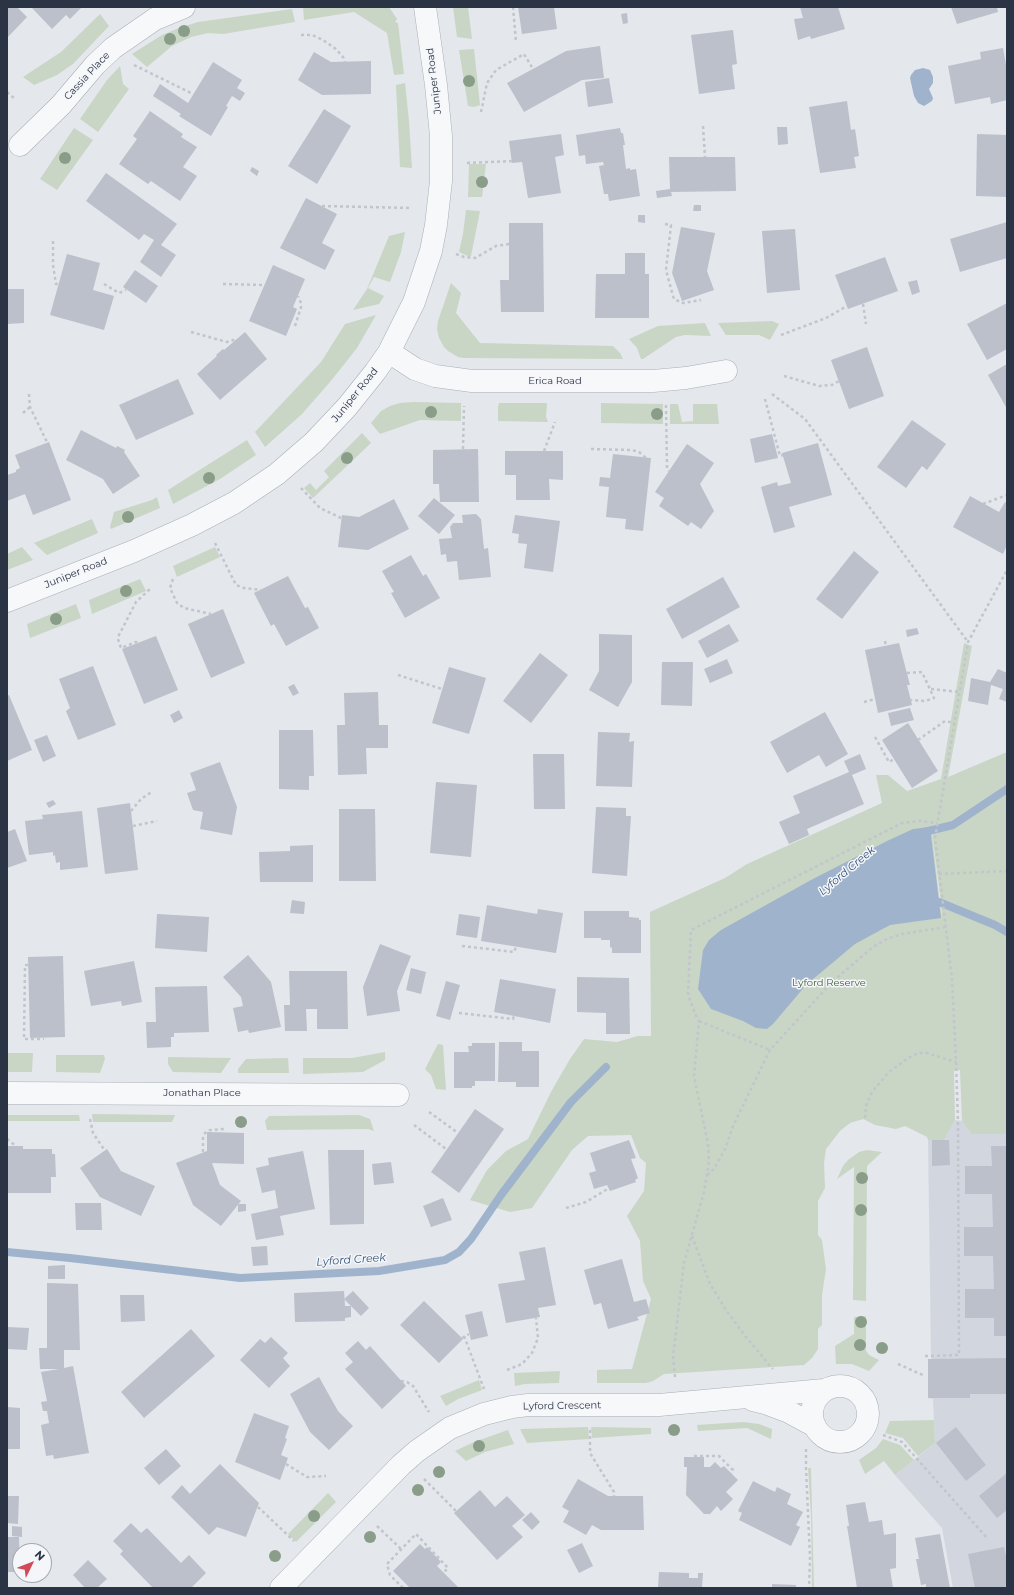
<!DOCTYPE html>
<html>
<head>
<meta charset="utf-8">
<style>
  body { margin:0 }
  #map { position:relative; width:1014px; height:1595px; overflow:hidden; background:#e4e7ec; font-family:Montserrat,sans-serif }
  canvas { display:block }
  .frame { position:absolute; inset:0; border:8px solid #2b3445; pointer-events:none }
  .north { position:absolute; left:12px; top:1543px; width:40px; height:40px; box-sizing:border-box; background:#f4f6f9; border:1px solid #a4a8b1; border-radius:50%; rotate:47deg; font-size:11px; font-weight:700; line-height:16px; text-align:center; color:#2b3445 }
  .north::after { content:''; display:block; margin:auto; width:14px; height:18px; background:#d1495b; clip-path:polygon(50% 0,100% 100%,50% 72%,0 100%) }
</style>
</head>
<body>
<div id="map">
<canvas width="1014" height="1595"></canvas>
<div class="frame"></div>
<div class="north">N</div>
</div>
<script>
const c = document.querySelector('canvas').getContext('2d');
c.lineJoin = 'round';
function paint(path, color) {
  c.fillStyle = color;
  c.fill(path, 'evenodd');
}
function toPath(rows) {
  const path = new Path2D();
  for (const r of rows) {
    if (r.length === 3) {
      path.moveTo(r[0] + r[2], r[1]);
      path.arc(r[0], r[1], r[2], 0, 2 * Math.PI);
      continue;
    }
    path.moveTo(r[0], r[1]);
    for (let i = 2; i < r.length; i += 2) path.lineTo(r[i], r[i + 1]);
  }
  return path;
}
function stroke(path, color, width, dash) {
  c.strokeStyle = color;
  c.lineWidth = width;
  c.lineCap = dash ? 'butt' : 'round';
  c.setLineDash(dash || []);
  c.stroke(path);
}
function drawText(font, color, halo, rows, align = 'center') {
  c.font = font + ' Montserrat,sans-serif';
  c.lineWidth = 3;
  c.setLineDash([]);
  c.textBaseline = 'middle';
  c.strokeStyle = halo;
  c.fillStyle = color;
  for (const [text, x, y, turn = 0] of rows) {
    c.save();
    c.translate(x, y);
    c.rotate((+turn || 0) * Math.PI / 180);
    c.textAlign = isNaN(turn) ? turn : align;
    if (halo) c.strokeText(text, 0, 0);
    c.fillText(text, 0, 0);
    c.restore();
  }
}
paint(toPath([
  [955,1120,962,1121,971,1134,1007,1134,1007,1588,953,1588,942,1528,895,1475,935,1443,933,1399,928,1398,928,1359,931,1359,931,1356,928,1140,944,1140]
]), '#d2d6de');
paint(toPath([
  [303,7,389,7,397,19,395,22,398,23,404,74,394,75,387,33,354,12,304,20],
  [453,7,468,7,472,39,457,37],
  [292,9,295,22,223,34,208,33,191,37,172,46,147,67,132,54,162,35,179,28,198,22],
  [100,14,109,26,73,64,57,75,34,85,23,77,61,52],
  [474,49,480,105,474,107,468,106,459,50],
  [120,66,123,84,129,89,98,132,80,119,107,80],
  [405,83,409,121,412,168,400,167,396,85],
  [74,128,93,140,57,190,40,179],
  [469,164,486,164,482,197,468,197],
  [466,210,480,211,471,256,468,256,459,252,463,234],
  [405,232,401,252,390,282,374,277,368,288,384,296,379,304,353,310,367,289,389,236],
  [451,283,461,293,456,313,480,343,613,346,620,353,623,359,464,358,458,357,448,351,444,347,439,338,437,329,438,321],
  [376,315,357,348,330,382,302,414,265,447,255,432,321,362,345,324],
  [772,321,779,324,770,340,759,335,726,335,718,323],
  [705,323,711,336,685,335,676,337,643,359,641,359,637,348,629,339,658,326],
  [413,402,461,403,461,421,420,420,380,434,371,423,381,411,390,406,400,403],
  [499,403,547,403,546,417,548,422,498,421,498,407],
  [601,403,663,404,663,424,601,423],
  [670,404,678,404,682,422,693,421,693,404,717,404,719,424,670,424],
  [362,433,371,443,313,498,304,488,310,483,316,490,329,477,324,471],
  [247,440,256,455,220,479,173,504,168,490],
  [157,497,160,508,111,529,110,527,114,512,152,500],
  [92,519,98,533,47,555,34,543],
  [22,547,33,560,7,570,7,554],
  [215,547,220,557,177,577,173,566],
  [140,579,146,591,92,614,89,600],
  [76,604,81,618,30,638,27,624],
  [964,643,972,646,948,777,1007,752,1007,1134,971,1134,962,1121,960,1070,954,1071,955,1120,944,1140,928,1140,927,1137,905,1126,896,1129,875,1125,863,1119,850,1123,840,1131,826,1149,824,1163,825,1188,818,1201,818,1235,822,1240,826,1269,822,1295,822,1325,818,1329,818,1349,812,1358,804,1365,664,1374,653,1381,646,1383,597,1383,597,1370,632,1369,651,1299,643,1281,640,1241,627,1216,644,1191,646,1163,640,1158,631,1135,588,1136,572,1150,532,1208,510,1212,470,1200,487,1170,506,1151,528,1139,552,1090,570,1059,584,1039,617,1042,638,1036,651,1036,650,912,725,878,747,864,882,803,876,775,888,775,907,791,941,779],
  [438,1044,443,1045,446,1090,436,1089,431,1075,425,1069],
  [385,1052,385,1060,363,1072,303,1074,303,1058,352,1058],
  [7,1053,33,1053,32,1072,7,1072],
  [56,1055,104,1055,105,1059,100,1073,56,1072],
  [168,1057,231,1058,221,1073,173,1072,168,1064],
  [288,1058,289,1073,238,1073,238,1069,246,1059],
  [92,1114,175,1115,172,1122,93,1122],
  [7,1115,79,1115,80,1121,7,1121],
  [359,1115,370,1119,374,1131,368,1129,267,1130,265,1121,269,1116],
  [867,1150,882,1152,867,1166,866,1301,853,1300,854,1167,837,1179,843,1166,848,1160,859,1152],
  [866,1316,866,1351,869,1355,879,1360,869,1371,852,1364,836,1364,835,1346,854,1334,854,1317],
  [560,1371,559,1383,525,1384,515,1386,514,1373],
  [479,1380,482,1390,458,1399,446,1406,440,1396],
  [934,1420,935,1443,918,1456,903,1438,885,1433,890,1421],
  [743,1422,759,1424,772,1429,771,1439,747,1428,698,1431,697,1425],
  [588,1427,589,1439,527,1443,520,1429],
  [591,1427,651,1428,651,1434,592,1438],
  [508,1430,514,1444,485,1452,466,1461,455,1451,474,1442],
  [883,1439,900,1445,914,1460,895,1475,884,1461,865,1474,859,1460,876,1448],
  [808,1468,811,1468,811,1470,814,1588,812,1588,811,1516],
  [328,1493,336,1502,296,1542,288,1534]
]), '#c9d6c5');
paint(toPath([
  [923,68,930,70,933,77,933,83,929,89,933,98,932,101,924,106,918,103,914,96,910,78,911,75,915,70],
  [930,827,941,918,890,925,855,944,806,985,773,1024,767,1029,756,1028,743,1021,711,1009,698,989,703,950,709,940,721,930,811,880,887,841,913,829]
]), '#9fb4cc');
paint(toPath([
  [932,833,941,902,942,920,932,835]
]), '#e4e7ec');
stroke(toPath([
  [920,833,953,825,1007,789],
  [928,901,939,902,995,925,1007,932],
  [7,1252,70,1258,240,1278,379,1271,445,1260,459,1252,471,1239,501,1195,571,1102,606,1067]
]), '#9fb4cc', 8);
paint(toPath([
  [7,7,17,7,27,17,7,38],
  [31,7,82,7,70,19,66,15,52,29],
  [518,7,554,7,557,29,522,34],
  [800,7,838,7,845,29,811,39,810,36,798,40,794,19,803,18],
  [951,7,997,7,998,12,957,24],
  [627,13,628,23,623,24,621,14],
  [733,30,737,64,732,65,735,89,699,94,691,35],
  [600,46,604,78,582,80,524,112,507,83,566,51],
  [1003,48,1007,70,1007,100,991,104,990,97,955,104,948,66,981,59,980,52],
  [314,52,331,62,371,61,371,94,322,95,298,80],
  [213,62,242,80,237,88,245,93,240,101,232,96,226,106,228,107,211,136,179,116,181,114,153,96,160,84,188,103],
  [609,78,613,103,588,107,585,82],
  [847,101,851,130,855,129,859,156,854,157,856,168,820,173,809,107],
  [324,109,351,126,317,184,288,166],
  [150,111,183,134,181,137,197,147,183,167,197,176,180,201,151,181,148,184,119,164,137,139,133,136],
  [777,127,787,127,788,144,778,145],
  [620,128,621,133,623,133,625,145,623,145,626,169,630,168,630,170,636,169,640,196,609,201,608,194,604,194,599,166,604,165,603,162,586,164,585,155,579,156,576,135],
  [561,134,564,155,555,157,561,193,528,198,522,162,512,163,509,141],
  [977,134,1007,135,1007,197,976,196],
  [669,157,735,157,736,191,671,192,672,196,657,198,656,191,670,189],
  [252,167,259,171,257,176,250,171],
  [106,173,177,224,161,245,176,255,161,277,140,262,154,240,144,234,139,240,86,201],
  [306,198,337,214,322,243,335,250,325,270,280,248],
  [694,205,701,205,701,211,693,211],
  [638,215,645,215,645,223,638,222],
  [1007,222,1007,258,960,272,950,239],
  [509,223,543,223,544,312,501,312,500,280,509,280],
  [681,227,715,233,707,271,714,290,682,301,672,273],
  [795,229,800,290,767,293,762,231],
  [625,253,645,253,645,274,649,274,649,318,595,318,596,274,625,274],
  [67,254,100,263,93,290,114,296,104,330,50,315],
  [885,257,898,291,848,309,835,275],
  [273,265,305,279,293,307,297,309,286,336,249,321],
  [135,270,158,286,146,303,123,287],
  [917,280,920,292,912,295,908,282],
  [7,289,24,289,24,323,7,324],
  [1007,303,1007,349,987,360,967,324],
  [245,332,267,359,220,400,197,374,217,356,216,355,223,349,224,350],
  [867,347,884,396,849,409,831,360],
  [1007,364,1007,409,988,375],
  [178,379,194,414,136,440,119,405],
  [912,420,946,444,927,470,922,466,906,488,877,467],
  [81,430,116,448,117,446,125,450,124,452,140,476,113,494,103,479,66,460],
  [772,434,778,458,755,463,750,439],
  [49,442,71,500,33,515,25,494,7,501,7,475,16,472,16,470,20,468,15,455],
  [818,443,832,495,789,507,795,527,774,533,761,487,777,482,778,486,791,483,782,453],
  [687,444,714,463,700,484,714,511,701,529,691,522,688,526,659,506,664,498,655,492],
  [478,449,479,502,440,502,439,484,433,484,433,450],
  [505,451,563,451,563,480,549,479,550,500,516,500,516,475,505,475],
  [613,454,651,458,643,531,625,529,626,519,606,517,609,487,599,486,600,477,610,478],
  [970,496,999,512,1005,502,1007,503,1007,545,1003,554,953,527],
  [434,498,455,515,439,534,418,516],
  [394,499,409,529,368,550,338,547,342,515,359,517],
  [476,514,481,519,484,549,488,548,491,577,459,580,457,561,447,562,446,554,441,555,439,539,452,538,450,527,453,523,463,523,462,515],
  [515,515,560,521,553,572,524,568,527,544,518,543,519,534,512,533],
  [854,551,879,572,842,619,816,599],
  [411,555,423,576,426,574,440,598,405,618,391,593,394,592,382,571],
  [288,576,305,608,308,607,319,628,286,646,274,624,271,626,254,593],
  [723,577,740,607,682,639,666,609],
  [223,609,245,663,211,678,188,624],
  [729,624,739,641,707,658,698,641],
  [917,628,919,634,907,637,906,630],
  [599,634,632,635,632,682,618,707,589,690,599,671],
  [156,636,178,690,144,704,122,649],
  [899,643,910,685,907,685,912,705,878,713,865,650],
  [540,653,568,675,531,723,503,701],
  [727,659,733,673,710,683,704,669],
  [662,662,693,662,692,706,661,705],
  [93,666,116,725,78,740,66,711,70,708,59,679],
  [449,667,486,678,469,734,432,723],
  [998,669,1007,673,1007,702,999,699,1003,689,991,685,988,705,968,701,971,678,990,682],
  [294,684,299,693,293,696,288,687],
  [378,692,379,725,388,725,388,748,366,748,367,774,338,775,337,725,345,725,344,693],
  [9,695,32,750,7,761,7,696],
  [910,708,914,720,891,726,888,713],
  [179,710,183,718,174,723,170,715],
  [825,712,848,754,826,767,819,755,787,773,770,742],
  [908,723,938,771,912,788,882,740],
  [279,730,313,730,314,776,309,776,309,790,279,789],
  [598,732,630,733,629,742,634,741,632,787,596,786],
  [47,735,56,756,43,762,34,740],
  [533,754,564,754,565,809,534,809],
  [860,754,866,769,852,775,864,804,807,829,809,835,789,844,779,822,800,813,793,796,849,772,844,761],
  [220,762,237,807,232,835,200,829,203,812,193,810,187,793,196,790,190,773],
  [436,782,477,785,471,857,430,853],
  [53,800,56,804,49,808,46,803],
  [130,803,138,870,105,874,97,808],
  [596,807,626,808,626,816,631,816,627,876,592,873],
  [339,809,375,809,376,881,339,881],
  [82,811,88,867,60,870,60,862,56,863,55,855,53,856,53,852,29,855,25,821,43,819,42,815],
  [15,829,27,861,7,868,7,832],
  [313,845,313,882,260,882,259,852,290,851,290,846],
  [292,900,305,902,304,914,290,913],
  [487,905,537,914,538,909,563,913,556,953,481,941],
  [584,911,629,911,629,917,639,918,639,920,641,920,641,953,612,953,612,948,610,947,610,940,601,940,601,938,584,938],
  [157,914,209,917,207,952,155,948],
  [459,914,480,917,477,938,456,935],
  [380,944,411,956,397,991,400,1011,367,1016,363,987],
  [248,955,271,982,281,1027,249,1033,248,1030,238,1032,233,1008,243,1006,241,997,223,977],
  [63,956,65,1037,30,1038,28,957],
  [134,961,142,1002,122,1006,121,1001,91,1006,84,971],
  [411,968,426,972,421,994,406,990],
  [289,971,347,971,348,1029,317,1029,317,1009,306,1009,307,1031,285,1031,284,1005,290,1005],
  [577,977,629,978,630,1034,606,1034,606,1013,577,1012],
  [500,979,556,989,550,1023,494,1012],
  [446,981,460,985,450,1020,436,1016],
  [207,986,209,1032,174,1033,174,1037,171,1037,171,1047,147,1048,146,1022,156,1022,155,987],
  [499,1042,522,1042,522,1051,539,1051,539,1087,516,1087,516,1082,498,1082],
  [472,1043,495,1043,495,1081,475,1081,475,1086,472,1086,472,1088,454,1088,454,1052,469,1052,468,1046,472,1046],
  [475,1109,504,1129,459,1193,431,1172],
  [207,1132,244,1133,244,1164,212,1163,220,1185,241,1201,221,1226,193,1205,176,1163,207,1151],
  [629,1140,636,1158,631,1159,638,1178,635,1180,636,1182,610,1191,607,1185,594,1189,589,1173,596,1171,590,1153],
  [932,1140,949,1140,950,1165,932,1166],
  [7,1146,23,1146,23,1149,52,1149,52,1154,55,1154,56,1177,51,1177,51,1193,7,1193],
  [991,1146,1007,1146,1007,1336,994,1336,994,1318,965,1318,965,1289,994,1289,993,1256,964,1256,964,1227,993,1227,992,1194,965,1194,965,1166,992,1166],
  [107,1149,121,1171,155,1186,141,1216,100,1197,80,1168],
  [328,1150,364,1150,364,1224,330,1225],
  [303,1151,315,1209,280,1216,284,1235,256,1240,251,1214,278,1208,275,1190,262,1193,256,1168,269,1165,268,1158],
  [391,1162,394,1183,374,1185,372,1164],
  [443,1198,452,1220,431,1227,423,1206],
  [75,1203,101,1203,102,1230,76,1230],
  [238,1204,246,1204,246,1211,238,1212],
  [267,1246,268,1265,253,1266,251,1247],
  [545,1247,556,1305,538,1308,540,1317,506,1323,498,1284,525,1280,519,1252],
  [622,1259,634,1302,646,1299,650,1313,637,1317,639,1320,608,1329,601,1303,594,1305,584,1270],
  [65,1265,65,1279,48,1279,48,1266],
  [47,1283,78,1284,80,1350,64,1350,64,1368,73,1366,89,1453,54,1459,53,1455,46,1456,41,1425,49,1423,47,1411,43,1411,41,1402,47,1401,41,1372,59,1369,40,1369,39,1348,47,1348],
  [344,1291,345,1306,351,1306,351,1317,345,1318,345,1321,295,1322,294,1293],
  [353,1291,369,1308,361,1316,344,1299],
  [120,1295,144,1295,145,1321,121,1322],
  [424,1301,463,1339,439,1363,400,1325],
  [482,1311,488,1336,471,1340,465,1315],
  [7,1327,29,1328,27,1350,7,1349],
  [191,1329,215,1356,144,1418,121,1392],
  [271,1337,288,1353,283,1358,290,1366,269,1388,240,1360,260,1339,265,1343],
  [358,1341,366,1350,370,1346,406,1386,382,1409,345,1369,353,1362,345,1353],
  [1007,1358,1007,1394,970,1394,970,1398,928,1398,928,1359],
  [319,1377,338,1411,353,1426,329,1450,310,1432,290,1394],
  [7,1407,20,1408,20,1449,7,1449],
  [254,1413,289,1426,285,1438,287,1439,281,1455,288,1458,280,1480,235,1462],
  [956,1427,986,1465,966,1481,936,1443],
  [166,1449,181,1466,159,1485,144,1468],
  [684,1457,704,1457,704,1467,710,1467,715,1462,721,1468,724,1466,738,1480,726,1492,733,1499,721,1511,717,1506,710,1514,704,1514,686,1495,687,1467,684,1467],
  [220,1464,259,1503,246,1537,217,1527,209,1535,171,1497,182,1485,190,1494],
  [1007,1473,1007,1510,997,1518,979,1496],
  [578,1479,608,1496,643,1496,644,1530,601,1530,592,1525,586,1535,563,1522,569,1511,562,1507],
  [753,1481,775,1492,777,1487,791,1494,787,1504,803,1512,796,1525,800,1527,791,1546,739,1520,742,1513,738,1511],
  [480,1490,495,1507,507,1496,525,1515,512,1526,523,1537,497,1560,454,1513],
  [7,1496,19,1496,18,1524,7,1523],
  [865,1502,869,1522,882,1520,884,1535,896,1533,896,1568,890,1569,893,1588,857,1588,847,1526,849,1526,846,1505],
  [531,1512,540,1522,532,1530,522,1520],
  [131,1523,141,1533,147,1528,181,1563,189,1555,206,1573,191,1588,153,1588,120,1554,123,1551,113,1541],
  [12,1526,22,1527,22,1537,12,1536],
  [940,1534,950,1588,926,1588,926,1584,921,1585,916,1559,919,1559,915,1538],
  [7,1537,19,1537,20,1572,7,1572],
  [582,1543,593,1566,579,1573,567,1550],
  [420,1544,425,1549,427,1547,441,1562,437,1566,459,1588,410,1588,393,1571],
  [1004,1547,1007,1561,1007,1588,975,1588,968,1554],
  [88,1560,107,1579,97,1588,85,1588,73,1575],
  [659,1572,689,1573,689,1578,698,1578,698,1573,703,1573,702,1588,658,1588],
  [772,1584,796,1585,796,1588,772,1588]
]), '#bbc0ca');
const minor = toPath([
  [20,145,61,105,95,65,113,48,155,19,184,7],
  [389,352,415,369,435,376,472,381,653,381,686,378,726,371],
  [7,601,134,551,192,525,234,503,277,474,314,442,347,407,375,372,389,352,414,302,431,251,436,225,441,181,441,136,436,85,425,7],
  [7,1093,398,1095],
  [840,1414,28],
  [753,1400,765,1403,789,1412,815,1426],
  [281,1588,401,1465,417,1451,450,1428,484,1414,512,1407,528,1405,659,1405,824,1390]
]);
stroke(minor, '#a9aeb7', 23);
stroke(toPath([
  [513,7,516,42],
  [301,35,312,35,323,40,336,49,343,57,345,62],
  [134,65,193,94],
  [7,92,15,99],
  [481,112,487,83,496,70,524,54,533,69],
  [703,126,705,157],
  [467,163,512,161],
  [322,206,412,208],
  [665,224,671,225,666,270,673,296,674,299,683,303,701,300],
  [53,241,53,265,56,284,58,284],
  [456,254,464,257,475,258,496,246,509,244],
  [104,284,119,293,126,290],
  [223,284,264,285],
  [863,304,866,324],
  [295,326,301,307,301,303,298,296],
  [191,332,227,342,237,339],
  [781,335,826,318,847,306],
  [784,376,819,386,832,385,839,381],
  [29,394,30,407,47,442],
  [772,394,805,419,968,642],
  [765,399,780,456,783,455],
  [666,405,667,469,669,471],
  [23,413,30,407],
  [463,449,464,406],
  [591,449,632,450,639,452,646,458],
  [544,451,555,422],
  [301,488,320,508,341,518],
  [983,504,1007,495],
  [215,543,236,585,244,588,261,590],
  [173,579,170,588,177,603,184,608,211,614],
  [885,641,886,646],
  [137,643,136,642,121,648,118,639,119,635,136,602,150,589],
  [907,673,922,672,934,698,925,701,910,700],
  [398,675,442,689],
  [931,689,960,692],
  [864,702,875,699],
  [875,737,889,762,894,759],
  [918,740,945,721,954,723],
  [131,811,141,799,153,791],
  [133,826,157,821],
  [939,874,1007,871],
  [462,946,514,952,516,947],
  [28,965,25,965,24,1039,44,1039],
  [459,1013,513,1019,514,1016],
  [699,1021,770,1050],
  [429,1112,458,1133],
  [865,1118,866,1106,872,1092,888,1073,908,1058,918,1053,927,1053,956,1062],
  [90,1119,93,1133,105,1151],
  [414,1125,446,1149],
  [7,1139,16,1146],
  [203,1152,203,1138,205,1133,210,1130,225,1129],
  [707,1175,714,1169,725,1149,733,1126,770,1050,832,982,873,947,887,939,902,934,946,927],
  [566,1208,586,1202,609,1188],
  [692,1236,710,1284,726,1310,746,1337,773,1369],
  [464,1336,484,1389],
  [462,1338,469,1334],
  [925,1356,959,1355,958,1121,956,1062,952,979,935,838,968,642,1007,570],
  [898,1364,925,1376],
  [507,1370,522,1364,532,1353,538,1338,536,1318],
  [675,1377,673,1357,684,1263,704,1192,709,1162,708,1144,694,1076,699,1021,696,1016,688,995,691,930,902,823,919,821,937,823],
  [401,1381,407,1382,413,1386,429,1412],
  [590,1430,590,1453,614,1492,614,1496],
  [883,1435,902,1442,987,1538],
  [806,1449,806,1468,810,1558,809,1588],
  [694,1456,719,1456,733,1470,731,1473],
  [286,1464,307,1477,326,1476],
  [424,1479,456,1511],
  [258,1507,294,1541],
  [377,1526,401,1549],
  [403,1588,390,1575,387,1564,416,1534,448,1568,443,1573]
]), '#c2c5cb', 2.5, [3, 3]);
stroke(minor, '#f7f8fa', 22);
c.fillStyle = '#899d89';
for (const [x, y] of [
  [184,31],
  [170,39],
  [469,81],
  [65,158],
  [482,182],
  [431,412],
  [657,414],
  [347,458],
  [209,478],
  [128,517],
  [126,591],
  [56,619],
  [241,1122],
  [862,1178],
  [861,1210],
  [861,1322],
  [860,1345],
  [882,1348],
  [674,1430],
  [479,1446],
  [439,1472],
  [418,1490],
  [314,1516],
  [370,1537],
  [275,1556]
]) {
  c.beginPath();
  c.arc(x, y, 6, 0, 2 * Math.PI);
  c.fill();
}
drawText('10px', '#2b3445', '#f4f6f9', [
  ["Cassia Place",87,76,-47],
  ["Juniper Road",434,81,-97],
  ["Erica Road",555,381],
  ["Juniper Road",355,395,-51],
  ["Juniper Road",76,573,-22],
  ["Jonathan Place",202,1093],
  ["Lyford Crescent",562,1406,-1]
]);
drawText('10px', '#3f6138', '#f4f6f9', [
  ["Lyford Reserve",829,983]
]);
drawText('italic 11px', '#34527a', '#f4f6f9', [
  ["Lyford Creek",847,871,-40],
  ["Lyford Creek",351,1260,-4]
]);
</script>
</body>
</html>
